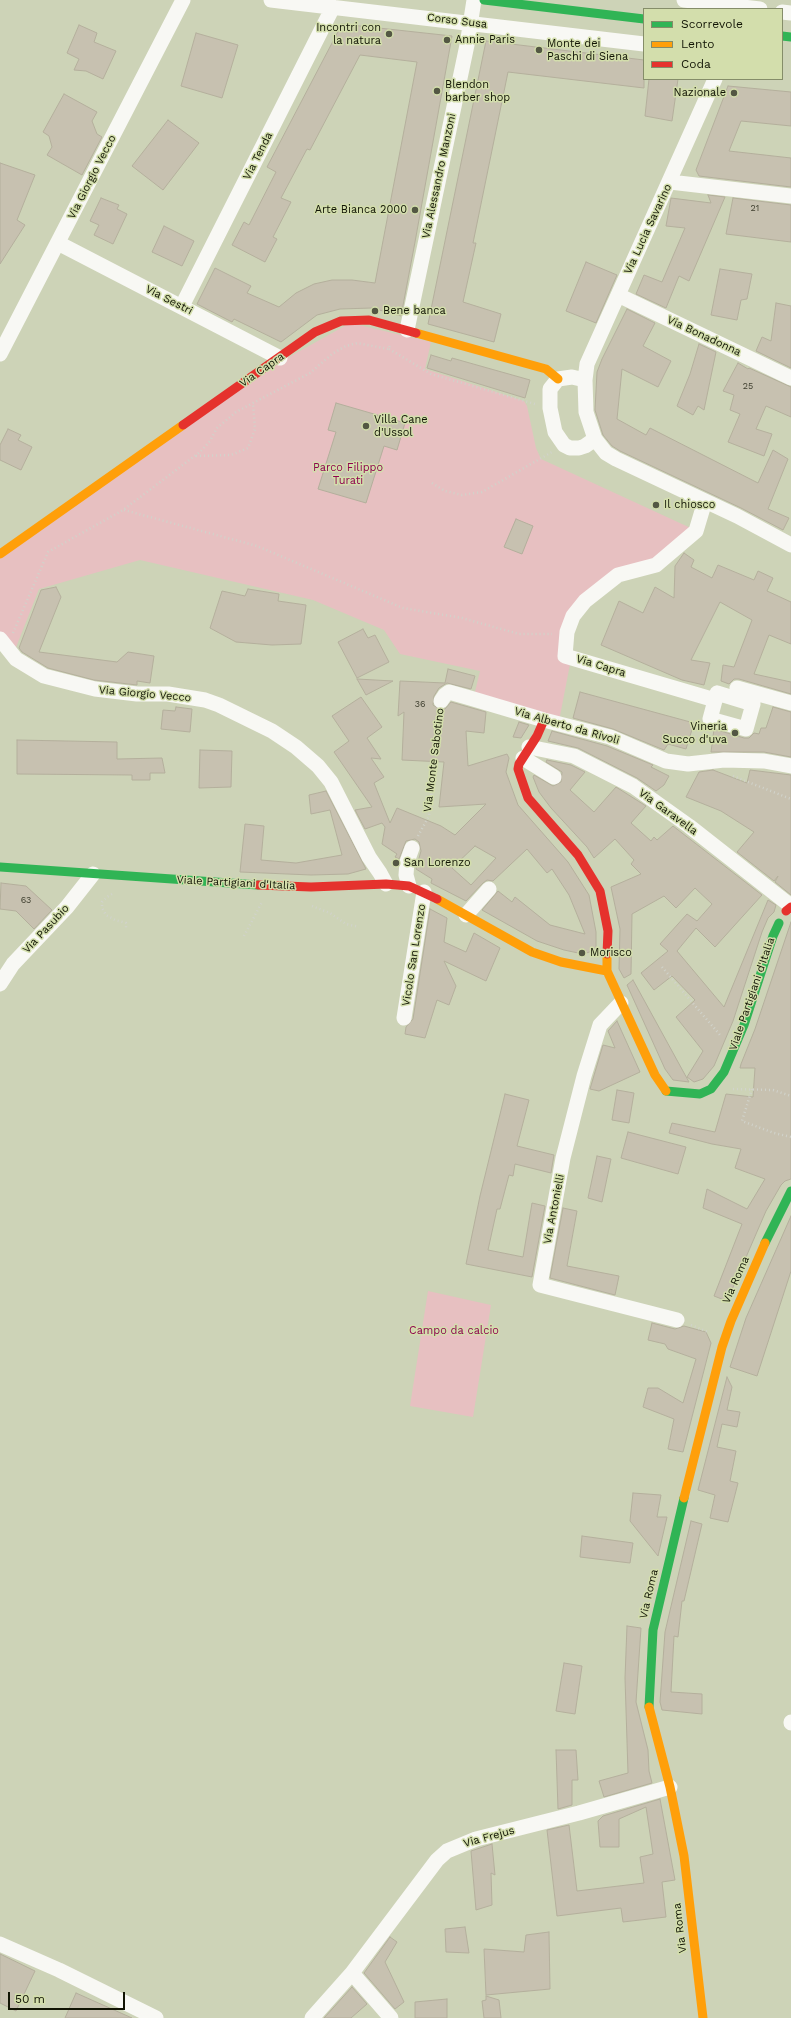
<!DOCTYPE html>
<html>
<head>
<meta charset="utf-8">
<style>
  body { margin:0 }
  #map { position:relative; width:791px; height:2018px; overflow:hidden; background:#cdd3b7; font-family:"Work Sans",sans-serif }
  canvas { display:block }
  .legend { position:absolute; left:643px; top:8px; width:140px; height:72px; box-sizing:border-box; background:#d3deac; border:1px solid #858d69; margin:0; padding:5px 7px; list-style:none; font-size:12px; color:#111404 }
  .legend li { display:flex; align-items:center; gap:8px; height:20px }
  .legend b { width:20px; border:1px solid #858d69 }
  .scale { position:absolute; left:8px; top:1992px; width:117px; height:18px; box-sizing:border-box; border:2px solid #111404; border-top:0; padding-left:5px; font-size:12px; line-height:14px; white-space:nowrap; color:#111404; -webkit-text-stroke:3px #d3deac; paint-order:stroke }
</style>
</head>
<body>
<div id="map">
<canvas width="791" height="2018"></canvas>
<ul class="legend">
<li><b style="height:5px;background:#30b455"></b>Scorrevole</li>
<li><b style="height:5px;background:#ff9f0a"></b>Lento</li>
<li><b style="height:5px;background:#e5322d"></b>Coda</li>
</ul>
<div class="scale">50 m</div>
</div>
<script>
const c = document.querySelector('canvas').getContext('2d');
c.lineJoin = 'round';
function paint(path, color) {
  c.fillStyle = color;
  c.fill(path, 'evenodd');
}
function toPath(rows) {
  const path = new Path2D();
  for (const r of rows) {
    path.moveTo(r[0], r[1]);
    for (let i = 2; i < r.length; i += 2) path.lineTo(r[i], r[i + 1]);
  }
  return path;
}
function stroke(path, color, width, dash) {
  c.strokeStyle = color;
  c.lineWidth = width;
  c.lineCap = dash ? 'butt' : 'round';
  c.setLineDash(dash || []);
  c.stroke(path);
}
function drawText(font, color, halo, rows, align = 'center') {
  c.font = font + ' "Work Sans",sans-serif';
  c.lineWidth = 3;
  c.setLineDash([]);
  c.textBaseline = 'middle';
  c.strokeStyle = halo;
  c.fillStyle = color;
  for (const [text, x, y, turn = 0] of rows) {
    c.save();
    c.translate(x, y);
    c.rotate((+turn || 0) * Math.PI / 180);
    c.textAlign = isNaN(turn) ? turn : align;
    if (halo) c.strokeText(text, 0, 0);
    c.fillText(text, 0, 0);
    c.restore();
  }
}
paint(toPath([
  [350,323,431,342,425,369,524,401,527,406,536,448,541,459,695,530,656,564,617,574,571,616,571,659,559,721,474,696,480,671,400,654,384,630,313,600,140,560,39,589,11,660,0,644,0,557,282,361],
  [428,1291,491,1305,473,1417,410,1406]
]), '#e7c0c1');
const building = toPath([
  [342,24,452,36,415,242,401,316,372,308,340,309,317,315,281,342,234,319,232,322,197,304,215,268,251,286,247,293,279,307,296,293,314,284,332,280,352,280,375,283,417,62,360,55,310,150,307,149,281,198,291,202,273,237,277,239,265,262,232,245,244,222,249,225,276,172,267,167,342,24],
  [79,25,97,33,94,42,116,51,103,79,86,71,74,70,79,59,67,53,79,25],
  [196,33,238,45,222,98,181,86,196,33],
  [486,41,644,60,644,88,508,72,473,243,476,243,463,302,501,314,494,342,428,324,486,41],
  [649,79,678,79,672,121,645,116,649,79],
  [728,86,791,92,791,126,741,121,729,151,791,158,791,187,699,176,696,170,728,86],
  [64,94,97,112,92,121,97,134,102,137,82,175,47,155,52,147,49,136,43,132,64,94],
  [168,120,199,143,163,190,132,166,168,120],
  [0,163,35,175,17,220,25,225,0,264,0,163],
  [708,195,725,197,689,281,679,276,666,308,636,294,644,275,662,282,685,228,666,226,671,198,711,203,708,195],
  [101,198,119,205,117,209,127,214,113,244,94,235,99,225,90,221,101,198],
  [733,198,791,205,791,242,726,234,733,198],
  [164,226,194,241,182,266,152,252,164,226],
  [586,262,617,275,596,323,566,311,586,262],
  [720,269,752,274,747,299,741,300,737,320,711,315,720,269],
  [776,303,791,306,791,368,756,351,762,337,771,341,776,303],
  [627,309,655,323,643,346,671,361,658,387,622,369,617,419,646,435,650,428,758,483,773,450,788,459,768,509,789,518,783,530,741,508,620,451,612,446,603,435,595,410,597,372,602,359,627,309],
  [699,344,716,352,704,410,698,406,693,415,677,406,690,374,699,344],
  [431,355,451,361,452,358,530,380,525,398,427,368,431,355],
  [738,363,748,369,749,368,791,387,791,417,766,406,756,429,772,434,764,456,728,442,740,414,730,410,734,395,723,391,738,363],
  [336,403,405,423,397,450,384,446,366,503,318,489,336,432,328,430,336,403],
  [8,429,21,435,18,440,32,447,21,470,0,460,0,445,8,429],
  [516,519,533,526,522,554,504,547,516,519],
  [684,553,694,560,691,567,712,578,718,565,754,580,758,571,773,578,767,591,791,602,791,644,769,635,754,674,791,682,791,694,739,679,734,679,729,684,721,681,723,665,734,667,752,620,720,602,691,660,710,663,704,685,682,680,601,645,619,601,643,613,655,587,674,598,675,566,684,553],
  [56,587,61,597,39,652,117,662,128,652,154,656,150,683,137,681,137,685,94,680,48,668,22,652,19,648,41,590,56,587],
  [248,589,279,594,278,601,306,605,301,644,272,645,236,642,210,628,222,591,245,596,248,589],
  [363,629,368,638,375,635,389,662,357,678,338,642,363,629],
  [448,669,475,676,471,689,447,683,439,688,434,696,433,705,441,710,445,709,451,702,486,712,484,733,466,731,468,766,507,754,509,758,506,772,518,805,568,862,589,895,596,932,596,950,583,954,564,950,537,941,482,910,498,891,512,902,515,897,550,925,585,934,569,895,552,869,547,873,527,849,493,881,487,880,483,883,466,901,431,883,432,879,416,869,421,851,419,842,415,839,406,841,399,859,395,857,397,854,382,844,385,827,382,823,365,829,355,810,372,807,334,752,349,741,332,716,361,697,382,727,367,738,381,759,371,758,384,777,374,783,390,823,397,808,441,826,455,835,486,804,439,807,444,762,402,760,404,712,398,716,400,681,445,683,448,669],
  [475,846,496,858,471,885,452,868,475,846],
  [357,679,393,681,366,695,357,679],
  [580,692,694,723,686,749,668,744,664,750,613,729,573,718,580,692],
  [176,707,192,709,190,732,161,729,163,710,175,711,176,707],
  [773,707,791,712,791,757,764,752,711,752,714,729,744,738,749,738,754,733,759,734,761,728,766,728,773,707],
  [519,722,529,725,521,738,513,737,519,722],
  [552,731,607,746,653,765,651,767,669,776,664,785,656,791,637,778,578,748,548,741,552,731],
  [17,740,117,742,117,759,162,758,165,773,150,773,150,780,132,780,132,775,17,774,17,740],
  [200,750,232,751,231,787,199,788,200,750],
  [547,760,571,765,585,772,570,790,594,812,616,787,646,806,631,823,651,841,654,837,657,840,673,826,762,895,715,947,696,928,677,951,724,1007,768,900,776,905,774,912,768,918,762,932,733,1021,714,1066,703,1079,694,1082,687,1077,703,1051,676,1017,695,1000,672,976,654,990,641,973,668,951,660,944,687,914,697,921,712,904,695,888,676,908,664,896,632,914,631,974,624,978,619,969,620,929,611,887,641,874,631,864,634,860,615,839,594,858,587,847,551,808,539,792,533,777,534,775,553,786,561,782,562,772,546,762,547,760],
  [713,770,747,783,750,770,791,775,791,895,775,882,778,876,774,881,737,852,754,832,721,811,686,797,699,772,713,770],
  [326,791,366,869,348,874,311,875,240,872,245,824,264,826,261,860,296,863,342,855,330,810,311,814,309,795,326,791],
  [1,883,26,886,52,910,34,929,16,911,0,909,1,883],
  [430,909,447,918,444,942,466,952,474,933,500,948,486,981,444,961,456,986,449,1005,437,1000,425,1038,405,1034,406,1027,413,1019,430,909],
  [791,922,791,1179,785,1181,781,1185,766,1211,727,1301,714,1296,742,1224,703,1208,707,1189,747,1209,765,1179,735,1168,741,1149,712,1144,669,1133,672,1123,715,1132,726,1094,753,1097,755,1068,740,1068,741,1064,755,1029,791,922],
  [633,980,689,1082,673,1080,665,1069,627,985,633,980],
  [617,1021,640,1072,599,1091,590,1089,603,1045,615,1048,608,1031,617,1021],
  [617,1090,634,1093,629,1123,612,1120,617,1090],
  [505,1094,529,1100,517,1146,554,1155,551,1173,515,1164,513,1176,509,1175,500,1209,497,1209,488,1250,523,1257,532,1203,545,1206,532,1277,466,1264,480,1196,505,1094],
  [628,1132,686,1147,678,1174,621,1158,628,1132],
  [597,1156,611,1159,602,1202,588,1198,597,1156],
  [563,1208,577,1211,567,1266,619,1276,615,1295,550,1278,563,1208],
  [791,1216,791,1271,757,1376,730,1367,746,1318,791,1216],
  [652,1323,675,1329,684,1326,706,1332,711,1343,683,1452,668,1449,674,1419,643,1407,648,1388,658,1388,683,1403,696,1359,668,1349,665,1344,648,1340,652,1323],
  [727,1377,732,1387,727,1410,740,1412,737,1427,722,1424,717,1447,736,1451,730,1481,738,1483,728,1522,710,1518,715,1495,698,1490,727,1377],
  [633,1493,661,1495,657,1517,667,1517,658,1556,630,1521,633,1493],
  [691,1521,702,1524,684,1601,682,1601,678,1637,674,1636,671,1692,702,1694,702,1714,662,1710,660,1702,665,1632,691,1521],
  [582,1536,633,1543,630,1563,580,1557,582,1536],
  [627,1626,641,1628,636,1702,648,1750,649,1771,652,1783,604,1797,599,1781,628,1773,625,1678,627,1626],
  [564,1663,582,1666,575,1714,556,1711,564,1663],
  [556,1750,576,1750,578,1780,572,1780,572,1805,558,1809,556,1750],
  [660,1799,675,1880,662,1882,666,1917,623,1922,621,1908,557,1916,547,1830,569,1825,577,1891,644,1883,640,1857,653,1854,646,1807,619,1819,619,1847,600,1847,598,1821,603,1816,660,1799],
  [492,1844,495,1875,491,1873,492,1905,476,1910,471,1851,492,1844],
  [465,1927,469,1953,446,1952,445,1929,465,1927],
  [549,1932,550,1989,486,1995,484,1949,524,1952,526,1935,549,1932],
  [390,1937,397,1942,385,1962,404,2002,395,2009,364,1973,390,1937],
  [0,1954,35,1971,16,2011,0,2003,0,1954],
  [352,1987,367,2004,351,2018,324,2018,352,1987],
  [76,1993,132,2018,65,2018,76,1993],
  [486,1996,499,2000,501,2018,484,2018,482,2001,486,2000,486,1996],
  [447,1999,447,2018,415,2018,415,2002,447,1999]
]);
paint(building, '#c7c1b0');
stroke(building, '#b4af9c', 1);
stroke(toPath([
  [389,349,431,374,535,404],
  [196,456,231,455,248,448,255,429,253,403],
  [432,483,445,491,462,495,482,492,552,452],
  [124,510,257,546,403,608,462,618,519,634,552,634],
  [13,633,48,552,123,510,200,452,210,441,217,428,236,412,310,373,332,354,346,346,357,343,389,349,390,344],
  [733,776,791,799],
  [418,836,429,816,439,716],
  [112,894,107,897,102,902,102,908,106,915,115,920,126,923,126,930],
  [312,906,330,913,346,924,359,927],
  [244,936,262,902],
  [662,967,720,1035],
  [733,1089,773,1090,791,1096],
  [752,1089,742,1121,774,1133,791,1137],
  [691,1325,708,1332]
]), '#d1d3cb', 2.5, [1, 3]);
stroke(toPath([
  [271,0,644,44],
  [684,0,760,9],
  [782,12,791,13],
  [670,182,791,196],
  [58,243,280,358],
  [618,295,791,378],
  [182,306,333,7],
  [407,330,467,45,474,0],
  [0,354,183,0],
  [585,380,572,377,558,379,550,389,550,408,555,432,564,445,570,448,579,448,585,446,595,439,586,412,585,380,587,364,715,79],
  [595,439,606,453,616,459,737,516,791,545],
  [705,501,696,531,656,565,618,575,585,601,573,616,567,632,565,656,715,700],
  [0,639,16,659,44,676,95,689,137,694,168,694,205,700,219,705,272,731,296,747,318,766,331,782,369,857,380,873,386,884],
  [737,688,791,703],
  [717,693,753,704,746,729,710,719,717,693],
  [441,701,445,695,449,692,470,698,544,720,610,737,666,761,688,764,724,760,764,761,791,766],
  [529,747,574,756,633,786,689,826,791,906],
  [523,758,554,777],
  [409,886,406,875,407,862,412,848],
  [466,915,489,889],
  [0,984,13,964,67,907,93,874],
  [621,1003,600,1025,584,1076,563,1158,540,1285,677,1320],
  [404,1018,424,892],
  [791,1722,791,1723],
  [0,1944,59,1970,156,2018],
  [352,1973,391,2018],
  [312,2018,352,1973,437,1860,447,1851,476,1839,579,1813,670,1787]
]), '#f8f8f4', 15);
stroke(toPath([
  [484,0,644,19],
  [782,36,791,37],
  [0,867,258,885],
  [666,1091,700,1094,711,1089,724,1072,744,1025,773,936,779,923],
  [765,1243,791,1191],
  [649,1707,653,1630,684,1498]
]), '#30b455', 9);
stroke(toPath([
  [416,333,546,369,558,379],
  [0,554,183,425],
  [437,899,532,952,561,962,607,971],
  [607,954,607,971,655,1075,666,1091],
  [684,1498,722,1347,731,1321,765,1243],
  [649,1707,670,1787,684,1856,703,2018]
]), '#ff9f0a', 9);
stroke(toPath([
  [183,425,315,332,341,321,369,320,416,333],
  [544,720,537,736,519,764,518,769,528,798,578,855,600,891,608,931,607,954],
  [258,885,311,887,386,884,409,886,437,899],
  [786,911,791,907]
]), '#e5322d', 9);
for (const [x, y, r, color] of [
  [389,34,4,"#535743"],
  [447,40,4,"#535743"],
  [539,50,4,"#535743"],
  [437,91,4,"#535743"],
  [734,93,4,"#535743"],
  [415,210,4,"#535743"],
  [375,311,4,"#535743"],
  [366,426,4,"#535743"],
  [656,505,4,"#535743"],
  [735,733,4,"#535743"],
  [396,863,4,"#535743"],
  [582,953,4,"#535743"]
]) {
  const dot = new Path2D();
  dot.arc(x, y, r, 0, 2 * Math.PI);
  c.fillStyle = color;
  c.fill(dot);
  stroke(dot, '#d3deac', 1.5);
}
drawText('9px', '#404030', null, [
  ["21",755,208],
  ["25",748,386],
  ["36",420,704],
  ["63",26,900]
]);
drawText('11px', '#111404', '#d3deac', [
  ["Corso Susa",457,21,7],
  ["Via Tenda",258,156,-63],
  ["Via Alessandro Manzoni",439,176,-78],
  ["Via Giorgio Vecco",92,177,-63],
  ["Via Lucia Savarino",648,229,-65],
  ["Via Sestri",169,300,27],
  ["Via Bonadonna",704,336,25],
  ["Via Capra",262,370,-35],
  ["Via Capra",601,666,17],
  ["Via Giorgio Vecco",145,694,5],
  ["Via Alberto da Rivoli",567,726,16],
  ["Via Monte Sabotino",434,760,-83],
  ["Via Garavella",668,812,36],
  ["Viale Partigiani d'Italia",236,883,3],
  ["Via Pasubio",46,929,-47],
  ["Vicolo San Lorenzo",414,955,-81],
  ["Viale Partigiani d'Italia",752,994,-71],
  ["Via Antonielli",554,1209,-79],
  ["Via Roma",736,1280,-66],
  ["Via Roma",649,1594,-77],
  ["Via Frejus",489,1837,-15],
  ["Via Roma",680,1928,-97]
]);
drawText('11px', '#111404', '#d3deac', [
  ["Incontri con",381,28,"right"],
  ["la natura",381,41,"right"],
  ["Annie Paris",455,40],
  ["Monte dei",547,44],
  ["Paschi di Siena",547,57],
  ["Blendon",445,85],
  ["barber shop",445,98],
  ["Nazionale",726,93,"right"],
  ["Arte Bianca 2000",407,210,"right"],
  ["Bene banca",383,311],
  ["Villa Cane",374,420],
  ["d'Ussol",374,433],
  ["Il chiosco",664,505],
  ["Vineria",727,727,"right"],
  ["Succo d'uva",727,740,"right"],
  ["San Lorenzo",404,863],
  ["Morisco",590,953]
], 'left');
drawText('11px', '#8f034e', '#d3deac', [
  ["Parco Filippo",348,468],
  ["Turati",348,481],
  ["Campo da calcio",454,1331]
]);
</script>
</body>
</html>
